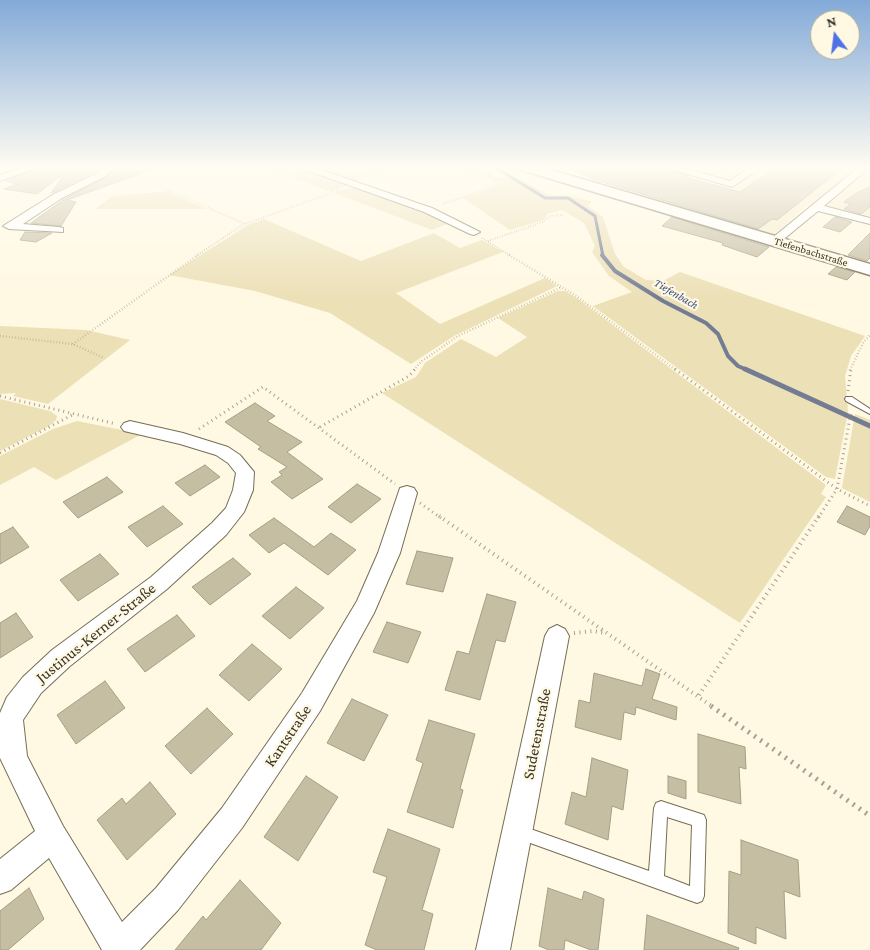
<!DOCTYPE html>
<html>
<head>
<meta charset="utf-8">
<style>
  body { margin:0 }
  #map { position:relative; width:870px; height:950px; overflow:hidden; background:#fff8e2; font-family:"Crimson Pro",serif }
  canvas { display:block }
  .north { position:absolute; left:810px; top:10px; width:50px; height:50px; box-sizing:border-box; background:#fff8e2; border:1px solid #afaa98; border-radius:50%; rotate:345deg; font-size:14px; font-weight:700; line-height:20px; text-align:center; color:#373429 }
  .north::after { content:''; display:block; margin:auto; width:18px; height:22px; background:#5072e7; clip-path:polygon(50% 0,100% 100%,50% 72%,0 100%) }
</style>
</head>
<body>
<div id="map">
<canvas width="870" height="950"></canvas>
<div class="north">N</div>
</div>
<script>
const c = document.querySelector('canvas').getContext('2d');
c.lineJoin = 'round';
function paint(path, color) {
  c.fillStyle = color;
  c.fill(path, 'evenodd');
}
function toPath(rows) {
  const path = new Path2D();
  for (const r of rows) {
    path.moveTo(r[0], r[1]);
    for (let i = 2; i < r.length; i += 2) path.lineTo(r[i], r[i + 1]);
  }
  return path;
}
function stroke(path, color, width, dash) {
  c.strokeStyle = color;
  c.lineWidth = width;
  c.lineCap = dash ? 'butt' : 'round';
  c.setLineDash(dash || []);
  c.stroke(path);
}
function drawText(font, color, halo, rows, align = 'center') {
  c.font = font + ' "Crimson Pro",serif';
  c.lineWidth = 4.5;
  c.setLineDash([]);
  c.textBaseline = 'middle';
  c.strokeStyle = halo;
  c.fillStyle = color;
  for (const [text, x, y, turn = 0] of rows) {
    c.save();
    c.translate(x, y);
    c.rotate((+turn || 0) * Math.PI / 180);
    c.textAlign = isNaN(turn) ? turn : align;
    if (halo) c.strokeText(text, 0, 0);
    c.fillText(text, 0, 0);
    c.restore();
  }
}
paint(toPath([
  [675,166,870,166,870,220,808,204,774,236,696,213,741,183]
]), '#f6ecc9');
paint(toPath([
  [272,166,297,166,348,185,331,192,266,168],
  [306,166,384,166,354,183],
  [447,166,481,167,488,169,496,177,518,178,549,195,568,196,592,201,588,206,603,217,615,254,624,267,646,280,663,281,680,272,865,336,851,356,845,376,848,412,835,479,826,477,593,306,632,292,609,276,592,252,595,246,584,223,562,210,547,214,544,220,510,230,463,198,497,186,493,180],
  [350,188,360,188,452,222,432,230,334,193],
  [167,191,206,209,95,209,112,196],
  [264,219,361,261,434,233,460,248,482,240,503,252,396,293,440,324,545,278,557,286,454,336,411,364,330,313,255,291,169,275,248,225],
  [558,291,565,291,578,299,826,485,821,494,826,497,740,623,382,393,416,377,425,363,461,339,496,357,527,337,498,318],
  [0,326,86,330,130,340,48,404,13,396,16,393,0,394],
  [0,399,50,411,57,416,56,420,49,426,0,451],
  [855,414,870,420,870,502,842,488],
  [77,421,142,434,56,480,34,467,0,485,0,456,53,429]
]), '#ece0b7');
stroke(toPath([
  [493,166,545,198,568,198,595,216,603,256]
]), '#737c93', 3);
stroke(toPath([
  [602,255,615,271,663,301,706,323,718,334,728,356,738,366,747,370]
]), '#737c93', 4);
stroke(toPath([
  [745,369,870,426]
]), '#737c93', 5);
const building = toPath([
  [44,166,103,166,97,171,51,193,65,173,37,194,4,189,17,184,6,181,44,166],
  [119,166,156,168,67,200,76,202,61,226,31,223,63,200,105,178,119,166],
  [563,166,658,166,689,176,685,177,740,192,779,166,845,166,777,220,772,219,758,229,596,180,563,166],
  [870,187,870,207,861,214,844,209,851,204,844,202,858,192,870,187],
  [672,217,743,239,769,247,757,257,722,245,723,243,662,226,672,217],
  [835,217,852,222,840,232,823,227,835,217],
  [25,232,52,233,36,242,20,240,25,232],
  [870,233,870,258,867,261,848,255,870,233],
  [836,267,855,272,847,280,828,274,836,267],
  [255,403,275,416,267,421,302,442,287,452,323,479,292,499,271,482,282,475,279,472,287,467,258,449,261,447,225,422,255,403],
  [205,465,220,477,190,496,175,483,205,465],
  [107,477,123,492,78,518,63,502,107,477],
  [357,484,381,499,351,523,328,507,357,484],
  [163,506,183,524,147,547,128,527,163,506],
  [847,506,870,517,870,526,865,535,837,522,847,506],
  [274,518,314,547,331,533,356,550,328,575,284,543,269,553,249,535,274,518],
  [13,527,29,547,0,564,0,534,13,527],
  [417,551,453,558,443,592,406,584,417,551],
  [100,554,119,574,78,601,60,580,100,554],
  [233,558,251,574,210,605,192,587,233,558],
  [296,587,324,608,290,639,262,616,296,587],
  [487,594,516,602,505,642,496,640,480,700,445,690,457,651,469,654,487,594],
  [16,613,33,637,0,658,0,623,16,613],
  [177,615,195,636,145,672,127,649,177,615],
  [387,622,421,632,408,663,373,652,387,622],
  [252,644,282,669,249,701,219,675,252,644],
  [646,669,660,674,652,699,677,707,676,720,636,707,635,715,624,712,621,740,575,727,579,700,590,703,594,673,642,686,646,669],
  [105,681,125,708,76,744,57,715,105,681],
  [352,699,388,715,364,761,327,743,352,699],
  [207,708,233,734,191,774,165,746,207,708],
  [429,720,475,734,460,789,463,790,453,828,407,812,423,763,416,760,429,720],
  [698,734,745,747,746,769,739,767,741,804,698,792,698,734],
  [592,758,628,770,623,810,612,806,608,840,565,824,572,792,586,797,592,758],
  [306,776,338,797,298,861,264,837,306,776],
  [668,776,686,781,686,799,668,793,668,776],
  [150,782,176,814,127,860,97,820,122,798,126,804,150,782],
  [388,829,440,849,422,910,433,914,424,950,377,950,365,945,387,877,373,872,388,829],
  [741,840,798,860,800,897,784,891,786,939,756,927,756,944,728,933,729,871,741,875,741,840],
  [240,880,281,923,261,950,175,950,203,916,206,920,240,880],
  [29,888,44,919,8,950,0,950,0,911,29,888],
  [548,888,582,900,584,891,604,899,598,950,591,950,565,940,564,950,549,950,539,946,548,888],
  [647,915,739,948,738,950,644,950,647,915]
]);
paint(building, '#c6bea3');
stroke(building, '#a69f85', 1);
const lane = toPath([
  [846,397,852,397,870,409,870,414,846,401,845,399,846,397],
  [661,801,704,815,706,820,704,896,702,901,697,903,522,840,517,838,515,833,517,828,522,826,649,871,654,808,656,803,661,801],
  [667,817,692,825,690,886,664,876,667,817]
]);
const street = toPath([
  [27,166,42,166,0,181,0,175,27,166],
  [106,166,117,166,104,177,62,198,23,224,59,227,63,228,63,232,9,229,3,226,54,194,98,173,106,166],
  [295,166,310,166,432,208,480,232,474,235,470,234,424,212,295,166],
  [660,166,677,166,730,181,751,166,763,166,732,187,660,166],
  [860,166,870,167,824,206,870,218,870,224,818,211,779,243,771,243,771,239,860,166],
  [130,421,183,433,228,447,240,455,254,472,253,490,244,512,226,535,167,589,70,666,41,693,23,720,27,756,63,826,122,922,156,888,222,808,302,693,357,601,378,553,400,488,407,486,414,488,417,493,400,553,374,613,320,711,242,828,178,910,140,950,102,950,49,858,11,890,0,894,0,859,35,831,0,758,0,713,7,697,23,677,52,650,151,577,212,523,226,508,233,490,236,473,228,463,216,455,180,444,124,431,121,427,124,423,130,421],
  [557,625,565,629,569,636,510,950,476,950,545,636,549,629,557,625]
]);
const secondary = toPath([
  [517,166,538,166,870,264,870,275,518,169,517,166]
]);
stroke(lane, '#756e56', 2);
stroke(street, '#756e56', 2);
stroke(secondary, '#756e56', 3);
stroke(toPath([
  [124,168,136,166],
  [121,169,245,224,340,190],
  [368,178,388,166],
  [443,204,496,185],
  [482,238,511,256],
  [488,241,543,222,550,216,564,215],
  [196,256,244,224]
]), '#a6a190', 2, [0.5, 2]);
stroke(toPath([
  [509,255,576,296,676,370],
  [0,336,73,344,104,358],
  [73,344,198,255],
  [414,370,422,361,458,336,562,287],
  [850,370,863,343,870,335]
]), '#a6a190', 2.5, [0.5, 2.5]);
stroke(toPath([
  [675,369,837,489,870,506],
  [848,391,851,369],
  [0,396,116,424],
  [320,427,409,376,415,369],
  [199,429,263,387,395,484],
  [0,453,72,415],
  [420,503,441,518],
  [818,518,837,489,851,412]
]), '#a6a190', 3, [1, 4]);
stroke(toPath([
  [439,516,713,707],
  [574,633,593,631,605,633],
  [699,695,819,516]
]), '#a6a190', 4, [1, 4.5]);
stroke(toPath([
  [711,706,870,816]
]), '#a6a190', 5, [2, 5.5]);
paint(lane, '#fff');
paint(street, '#fff');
paint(secondary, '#fff');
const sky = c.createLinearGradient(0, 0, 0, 299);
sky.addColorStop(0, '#83aad8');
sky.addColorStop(0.56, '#fffcf2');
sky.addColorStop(1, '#fffcf200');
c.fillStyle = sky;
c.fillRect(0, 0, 870, 299);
drawText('11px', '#373429', '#fff8e2', [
  ["Tiefenbachstraße",811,252,17]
]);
drawText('italic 12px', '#405285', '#fff8e2', [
  ["Tiefenbach",676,294,30]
]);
drawText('16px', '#373429', '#fff8e2', [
  ["Justinus-Kerner-Straße",96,633,-39],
  ["Sudetenstraße",537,734,-79],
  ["Kantstraße",288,736,-56]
]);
</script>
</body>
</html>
